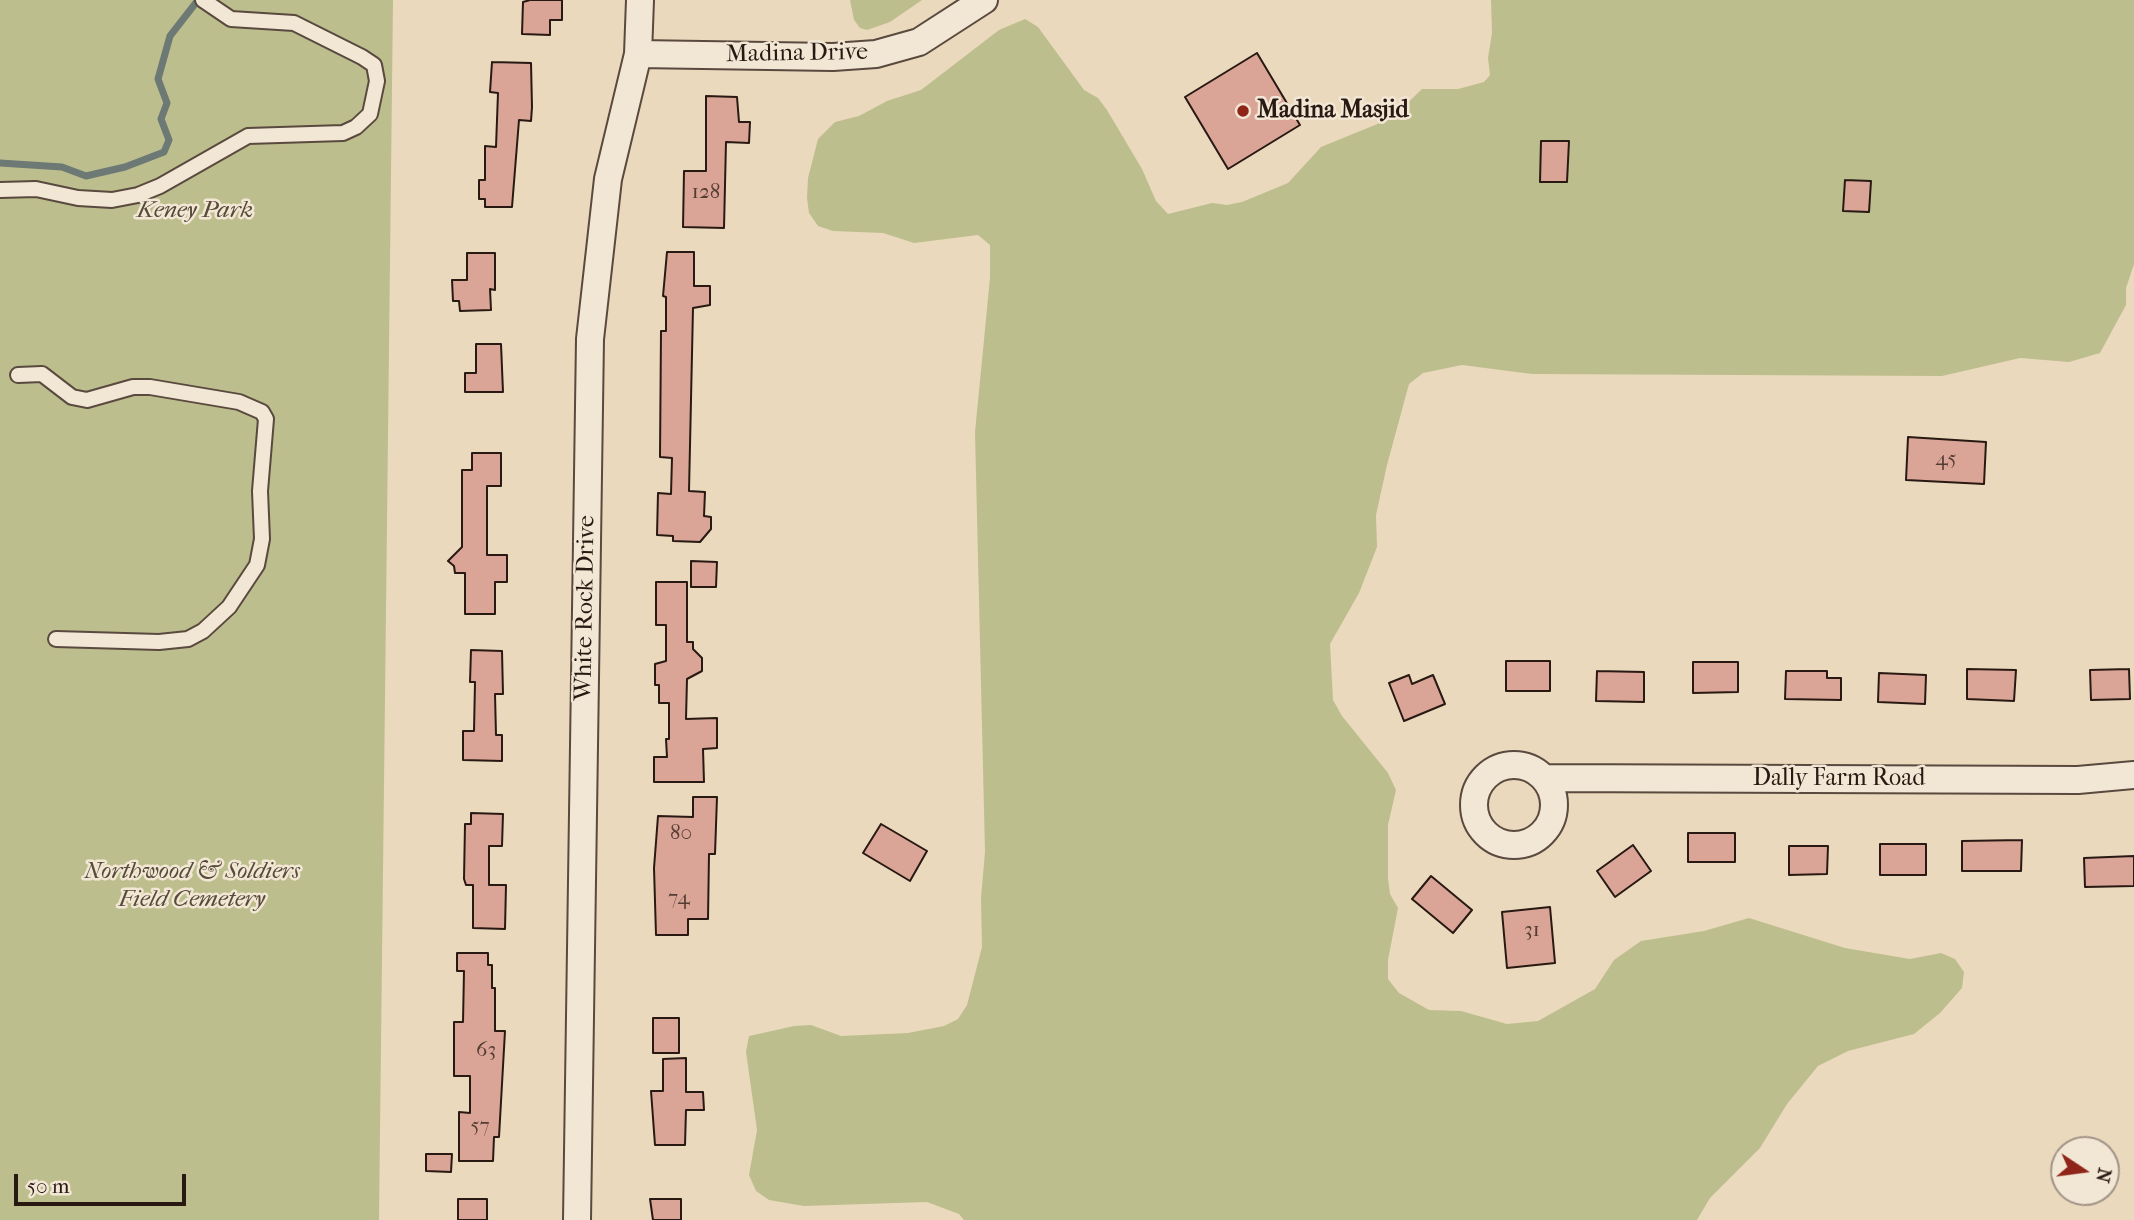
<!DOCTYPE html>
<html>
<head>
<meta charset="utf-8">
<style>
  body { margin:0 }
  #map { position:relative; width:2134px; height:1220px; overflow:hidden; background:#ebd9bd; font-family:"IM FELL French Canon",serif }
  canvas { display:block }
  .north { position:absolute; left:2050px; top:1136px; width:70px; height:70px; box-sizing:border-box; background:#f2e6d4; border:2px solid #a19487; border-radius:50%; rotate:103deg; font-size:19px; font-weight:700; line-height:28px; text-align:center; color:#281913 }
  .north::after { content:''; display:block; margin:auto; width:24px; height:32px; background:#8f2418; clip-path:polygon(50% 0,100% 100%,50% 72%,0 100%) }
  .scale { position:absolute; left:14px; top:1174px; width:172px; height:32px; box-sizing:border-box; border:4px solid #281913; border-top:0; padding-left:9px; font-size:21px; line-height:24px; white-space:nowrap; color:#281913; -webkit-text-stroke:5px #f2e6d4; paint-order:stroke }
</style>
</head>
<body>
<div id="map">
<canvas width="2134" height="1220"></canvas>
<div class="north">N</div>
<div class="scale">50 m</div>
</div>
<script>
const c = document.querySelector('canvas').getContext('2d');
c.lineJoin = 'round';
function paint(path, color) {
  c.fillStyle = color;
  c.fill(path, 'evenodd');
}
function toPath(rows) {
  const path = new Path2D();
  for (const r of rows) {
    if (r.length === 3) {
      path.moveTo(r[0] + r[2], r[1]);
      path.arc(r[0], r[1], r[2], 0, 2 * Math.PI);
      continue;
    }
    path.moveTo(r[0], r[1]);
    for (let i = 2; i < r.length; i += 2) path.lineTo(r[i], r[i + 1]);
  }
  return path;
}
function stroke(path, color, width, dash) {
  c.strokeStyle = color;
  c.lineWidth = width;
  c.lineCap = dash ? 'butt' : 'round';
  c.setLineDash(dash || []);
  c.stroke(path);
}
function drawText(font, color, halo, rows, align = 'center') {
  c.font = font + ' "IM FELL French Canon",serif';
  c.lineWidth = 5;
  c.setLineDash([]);
  c.textBaseline = 'middle';
  c.strokeStyle = halo;
  c.fillStyle = color;
  for (const [text, x, y, turn = 0] of rows) {
    c.save();
    c.translate(x, y);
    c.rotate((+turn || 0) * Math.PI / 180);
    c.textAlign = isNaN(turn) ? turn : align;
    if (halo) c.strokeText(text, 0, 0);
    c.fillText(text, 0, 0);
    c.restore();
  }
}
paint(toPath([
  [0,0,393,0,379,1220,0,1220],
  [850,0,922,0,890,22,867,30,860,28,854,20],
  [1491,0,2134,0,2134,264,2126,288,2126,305,2100,353,2069,362,2020,358,1942,376,1532,374,1462,365,1423,373,1409,384,1387,465,1376,515,1377,547,1359,593,1330,644,1333,700,1342,716,1388,773,1396,790,1388,825,1388,878,1390,894,1398,908,1388,960,1388,979,1399,993,1429,1010,1461,1011,1507,1024,1538,1021,1595,989,1614,960,1641,941,1704,931,1749,918,1845,948,1910,959,1941,953,1955,959,1964,972,1962,988,1940,1013,1914,1034,1848,1051,1818,1066,1787,1104,1760,1148,1710,1198,1697,1220,964,1220,959,1214,927,1202,804,1206,769,1200,756,1191,749,1175,757,1130,746,1052,749,1036,794,1026,811,1025,841,1036,908,1033,944,1026,958,1019,967,1005,982,947,981,898,985,852,975,432,990,278,990,245,978,235,914,243,883,233,833,231,818,226,809,213,807,198,808,178,818,139,835,122,859,116,887,101,921,90,999,30,1025,19,1038,27,1084,90,1098,98,1107,110,1142,169,1156,201,1168,214,1212,203,1227,205,1242,202,1288,183,1321,147,1392,118,1422,89,1458,89,1484,82,1490,75,1488,58,1492,33]
]), '#bdbe8d');
stroke(toPath([
  [0,163,62,167,86,176,125,167,164,152,169,140,161,119,167,103,158,79,170,36,198,0]
]), '#6c7975', 7);
const building = toPath([
  [530,0,562,0,562,20,550,20,550,35,522,34,523,2,530,0],
  [1257,53,1300,125,1228,169,1185,97,1257,53],
  [492,62,531,63,532,107,531,121,519,120,512,207,485,207,485,199,479,199,479,180,485,180,485,146,496,147,498,93,490,92,492,62],
  [706,96,737,97,739,122,750,122,749,143,726,142,724,228,683,227,684,171,706,171,706,96],
  [1541,141,1569,141,1567,182,1540,182,1541,141],
  [1845,180,1871,181,1869,212,1843,211,1845,180],
  [667,252,694,252,694,286,710,286,710,305,693,308,689,491,705,492,704,516,711,517,711,529,700,542,673,541,673,536,657,535,658,493,671,494,672,458,660,457,661,331,666,331,666,297,663,296,667,252],
  [467,253,495,253,495,290,490,289,491,310,460,311,459,301,453,301,452,280,467,280,467,253],
  [476,344,501,344,503,392,465,392,465,373,476,373,476,344],
  [1908,437,1986,442,1984,484,1906,480,1908,437],
  [472,453,501,453,501,486,487,486,487,555,507,555,507,582,495,582,495,614,465,614,465,573,455,573,454,566,448,561,462,547,462,470,472,470,472,453],
  [691,561,717,562,716,587,691,587,691,561],
  [656,582,687,582,687,642,693,642,693,649,702,658,702,671,687,679,686,719,717,718,717,748,703,749,704,782,654,782,654,757,667,757,666,739,669,739,669,703,659,703,659,685,655,685,655,664,666,661,666,625,656,625,656,582],
  [471,650,502,651,503,694,495,694,496,735,502,735,502,761,463,760,463,731,474,731,475,682,470,682,471,650],
  [1506,661,1550,661,1550,691,1506,691,1506,661],
  [1693,662,1738,662,1738,692,1693,693,1693,662],
  [1967,669,2016,670,2014,701,1967,699,1967,669],
  [2129,669,2130,699,2091,700,2090,670,2129,669],
  [1597,671,1644,672,1644,702,1596,701,1597,671],
  [1786,671,1827,671,1827,678,1841,678,1841,700,1785,699,1786,671],
  [1879,673,1926,675,1925,704,1878,702,1879,673],
  [1409,675,1412,684,1433,675,1445,704,1404,721,1389,683,1409,675],
  [693,797,717,797,715,854,709,854,708,919,688,919,688,935,656,935,654,868,658,816,693,817,693,797],
  [471,813,503,814,502,846,489,846,489,885,506,885,505,929,473,928,473,885,466,885,464,879,465,824,471,824,471,813],
  [881,824,927,851,910,881,863,853,881,824],
  [1688,833,1735,833,1735,862,1688,862,1688,833],
  [2022,840,2021,871,1962,871,1962,841,2022,840],
  [1880,844,1926,844,1926,875,1880,875,1880,844],
  [1633,845,1651,871,1615,897,1597,871,1633,845],
  [1789,846,1828,846,1827,874,1789,875,1789,846],
  [2134,856,2134,886,2085,887,2084,858,2134,856],
  [1431,876,1472,910,1453,933,1412,899,1431,876],
  [1550,907,1555,963,1507,968,1502,912,1550,907],
  [457,953,488,953,488,965,492,965,492,988,495,988,495,1031,505,1031,499,1137,494,1137,493,1161,459,1161,459,1112,470,1113,470,1076,454,1076,454,1022,463,1022,464,971,457,971,457,953],
  [653,1018,679,1018,679,1053,653,1053,653,1018],
  [686,1058,686,1092,703,1092,704,1110,686,1110,685,1145,655,1145,651,1091,663,1091,663,1059,686,1058],
  [426,1154,452,1154,451,1172,426,1171,426,1154],
  [458,1199,487,1199,487,1220,458,1220,458,1199],
  [650,1199,681,1199,681,1220,653,1220,650,1199]
]);
paint(building, '#daa596');
stroke(building, '#281913', 2);
const lane = toPath([
  [0,190,36,189,78,198,112,200,138,195,160,186,248,136,343,133,356,127,370,114,377,81,374,65,362,57,294,23,231,19,203,0],
  [18,375,42,374,72,397,87,400,133,387,150,387,239,402,262,412,266,419,260,491,262,539,257,565,229,607,203,631,188,639,159,642,56,639]
]);
const street = toPath([
  [638,54,833,57,876,54,919,42,984,0],
  [1514,805,40],
  [1544,778,2078,780,2134,775],
  [577,1220,590,339,608,179,638,54,640,0]
]);
stroke(lane, '#59493e', 18);
stroke(street, '#59493e', 30);
stroke(lane, '#f2e6d4', 14);
stroke(street, '#f2e6d4', 26);
for (const [x, y, r, color] of [
  [1243,111,7,"#8f2418"]
]) {
  const dot = new Path2D();
  dot.arc(x, y, r, 0, 2 * Math.PI);
  c.fillStyle = color;
  c.fill(dot);
  stroke(dot, '#f2e6d4', 2.5);
}
drawText('21px', '#543c34', null, [
  ["128",706,193],
  ["45",1946,460],
  ["80",681,834],
  ["74",679,899],
  ["31",1532,931],
  ["63",486,1051],
  ["57",480,1127]
]);
drawText('24px', '#281913', '#f2e6d4', [
  ["Madina Drive",797,54,-1],
  ["White Rock Drive",586,608,-89],
  ["Dally Farm Road",1839,779]
]);
drawText('bold 24px', '#281913', '#f2e6d4', [
  ["Madina Masjid",1257,111]
], 'left');
drawText('italic 24px', '#554b38', '#f2e6d4', [
  ["Keney Park",195,211],
  ["Northwood & Soldiers",192,872],
  ["Field Cemetery",192,900]
]);
</script>
</body>
</html>
